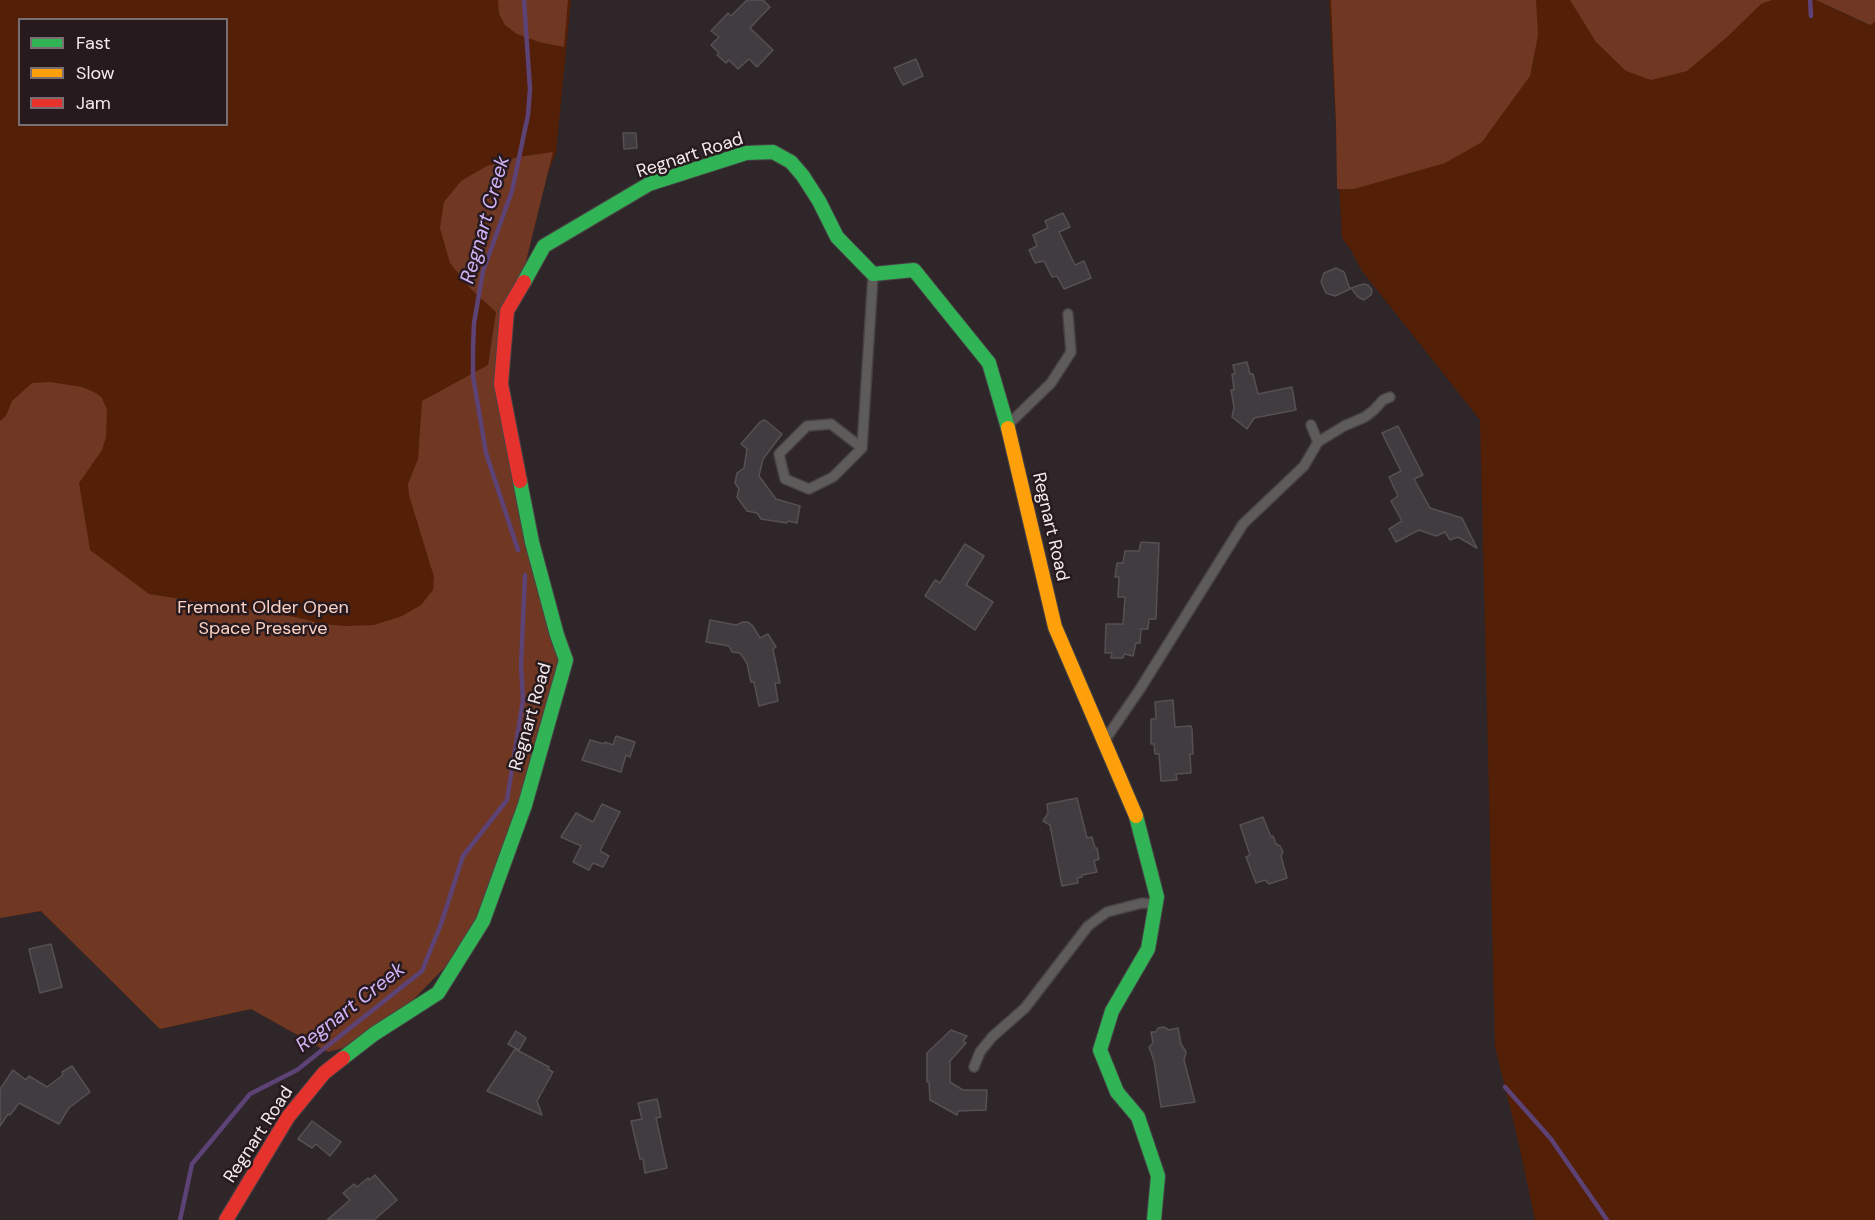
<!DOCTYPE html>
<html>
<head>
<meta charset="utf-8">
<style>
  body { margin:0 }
  #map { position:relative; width:1875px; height:1220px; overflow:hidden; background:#2e2629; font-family:"DM Sans",sans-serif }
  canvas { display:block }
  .legend { position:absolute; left:18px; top:18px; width:210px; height:108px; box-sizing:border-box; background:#271a1f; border:2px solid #796e72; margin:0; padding:8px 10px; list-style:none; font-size:18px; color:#f4ebee }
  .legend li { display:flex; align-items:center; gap:12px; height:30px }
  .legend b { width:30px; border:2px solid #796e72 }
</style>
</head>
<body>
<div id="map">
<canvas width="1875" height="1220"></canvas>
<ul class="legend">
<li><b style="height:8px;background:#30b455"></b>Fast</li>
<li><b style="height:8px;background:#ff9f0a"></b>Slow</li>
<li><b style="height:8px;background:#e5322d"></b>Jam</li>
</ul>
</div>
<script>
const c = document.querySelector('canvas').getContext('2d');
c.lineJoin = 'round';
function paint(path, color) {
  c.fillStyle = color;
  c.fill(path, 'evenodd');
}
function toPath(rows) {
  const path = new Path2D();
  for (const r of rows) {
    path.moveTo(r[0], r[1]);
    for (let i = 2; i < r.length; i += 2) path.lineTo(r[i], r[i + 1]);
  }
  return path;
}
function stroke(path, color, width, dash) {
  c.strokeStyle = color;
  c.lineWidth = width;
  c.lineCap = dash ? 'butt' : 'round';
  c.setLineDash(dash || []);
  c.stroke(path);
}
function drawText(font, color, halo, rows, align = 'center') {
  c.font = font + ' "DM Sans",sans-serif';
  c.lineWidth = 5;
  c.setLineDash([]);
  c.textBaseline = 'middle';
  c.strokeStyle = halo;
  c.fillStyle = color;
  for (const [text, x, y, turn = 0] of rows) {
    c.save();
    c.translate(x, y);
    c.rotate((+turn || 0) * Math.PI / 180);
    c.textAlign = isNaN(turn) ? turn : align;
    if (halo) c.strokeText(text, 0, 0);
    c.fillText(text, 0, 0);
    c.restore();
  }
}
paint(toPath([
  [0,0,571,0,556,153,494,307,496,312,488,365,484,368,328,1052,251,1009,160,1029,41,911,0,918],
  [20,20,226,20,226,124,20,124],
  [1329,0,1826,0,1826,5,1869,25,1875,22,1875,1220,1535,1220,1518,1140,1495,1047,1480,420,1362,271,1351,250,1342,238]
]), '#531f07');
paint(toPath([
  [498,0,568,0,564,47,539,42,517,34,505,25,499,14],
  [1331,0,1536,0,1538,35,1530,76,1482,142,1445,163,1354,189,1337,189,1336,123],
  [1570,0,1772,0,1761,4,1727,37,1687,71,1651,80,1626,71,1596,42],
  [1816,0,1875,0,1875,22,1870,25],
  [553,152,514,310,505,384,569,679,490,921,374,1040,328,1052,251,1009,160,1029,41,911,0,918,0,421,6,416,12,401,32,383,50,382,82,387,96,393,102,398,107,410,106,437,102,450,79,483,90,550,149,594,295,617,323,624,345,626,374,625,402,616,421,605,433,590,434,577,409,495,408,484,418,459,422,401,488,365,496,312,471,289,450,263,440,228,444,202,461,181,487,166,518,157]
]), '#703822');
stroke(toPath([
  [1810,0,1811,16],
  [518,550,486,453,473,376,473,349,474,323,483,271,512,191,528,115,530,89,524,0],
  [1505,1087,1551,1139,1607,1220],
  [180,1220,192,1164,250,1094,297,1070,422,971,441,924,463,856,507,800,523,700,521,665,525,575]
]), '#5d4276', 4.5);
const building = toPath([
  [747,0,763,0,770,7,750,28,773,50,757,67,749,59,738,69,729,60,726,63,717,55,719,53,711,45,719,37,711,31,728,13,731,16,747,0],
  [916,59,923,76,903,85,894,68,916,59],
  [623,133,636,133,637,148,624,149,623,133],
  [1063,213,1070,227,1059,232,1075,265,1084,261,1091,278,1064,289,1057,276,1052,277,1044,261,1035,263,1029,250,1037,246,1033,235,1048,228,1045,221,1063,213],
  [1336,268,1344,272,1350,289,1335,296,1326,293,1321,282,1324,273,1336,268],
  [1363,284,1368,285,1372,290,1371,295,1364,300,1358,297,1351,288,1363,284],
  [1247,362,1250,374,1253,374,1258,394,1292,387,1296,410,1254,418,1247,429,1232,417,1234,407,1231,390,1234,390,1232,374,1235,374,1233,365,1247,362],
  [765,420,782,434,763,459,759,476,776,499,800,506,797,523,788,521,787,523,761,519,757,513,747,511,737,497,739,489,735,483,737,473,744,468,747,449,741,444,760,422,765,420],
  [1398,426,1423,475,1414,479,1430,508,1462,518,1477,548,1458,537,1450,540,1445,532,1436,536,1419,530,1396,542,1389,529,1402,521,1391,501,1398,496,1389,477,1401,471,1382,433,1398,426],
  [1141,542,1159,543,1156,619,1149,619,1148,629,1141,629,1140,643,1136,643,1133,656,1124,654,1123,658,1111,658,1112,653,1105,653,1106,624,1123,624,1125,597,1118,597,1119,577,1115,577,1117,563,1123,563,1125,551,1139,551,1141,542],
  [965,544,984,556,966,585,993,602,975,630,925,596,935,580,940,583,965,544],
  [710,620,736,625,743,622,748,622,752,625,760,638,768,634,776,647,773,649,780,683,775,683,778,701,759,706,754,682,751,682,747,663,740,653,732,652,729,646,706,642,710,620],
  [1173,700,1175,727,1191,726,1192,729,1193,754,1190,754,1191,773,1176,774,1177,780,1161,781,1159,754,1155,754,1154,744,1151,744,1151,719,1156,719,1155,702,1173,700],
  [616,736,635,742,630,757,626,755,621,772,582,760,590,740,604,744,605,742,613,745,616,736],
  [1077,798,1087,838,1092,837,1095,848,1097,848,1099,859,1094,861,1097,872,1082,875,1082,877,1077,878,1078,883,1062,886,1050,825,1043,821,1048,813,1047,804,1077,798],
  [602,804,620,812,600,851,609,856,603,867,593,863,589,870,573,862,581,846,561,837,576,813,593,822,602,804],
  [1263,817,1271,837,1273,836,1276,844,1280,846,1283,852,1281,856,1287,878,1269,884,1265,880,1256,883,1246,857,1250,855,1240,825,1263,817],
  [51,944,62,987,40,993,29,949,51,944],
  [1164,1027,1169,1030,1178,1028,1181,1044,1186,1052,1184,1060,1195,1102,1161,1107,1154,1061,1149,1047,1153,1043,1151,1032,1156,1032,1158,1028,1164,1027],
  [951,1030,967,1036,963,1041,966,1043,950,1061,950,1082,963,1090,987,1090,986,1110,958,1111,957,1115,930,1100,929,1082,927,1082,927,1053,951,1030],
  [516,1031,526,1038,519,1050,508,1044,516,1031],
  [515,1049,549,1067,548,1069,553,1072,537,1101,542,1115,487,1091,515,1049],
  [72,1066,90,1092,69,1108,59,1124,19,1103,10,1115,8,1114,0,1126,0,1089,13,1070,26,1080,29,1076,47,1087,63,1075,62,1072,72,1066],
  [657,1099,661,1117,656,1118,667,1168,645,1173,643,1159,640,1159,631,1121,642,1119,638,1103,657,1099],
  [312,1121,341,1142,330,1156,316,1144,312,1148,298,1139,312,1121],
  [375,1175,397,1200,374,1220,327,1220,350,1200,343,1193,354,1184,357,1187,368,1178,369,1180,375,1175]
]);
paint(building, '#413c3f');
stroke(building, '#565053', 1.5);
const lane = toPath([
  [1011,422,1051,383,1071,352,1068,314],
  [1318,442,1344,426,1365,417,1374,410,1383,400,1390,397],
  [862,448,831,424,807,426,779,454,785,479,809,489,833,477,862,448,873,276],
  [1107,737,1140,689,1243,524,1304,466,1318,442,1311,425],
  [974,1067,980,1052,992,1037,1025,1008,1088,926,1107,912,1142,903,1153,904]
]);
const fast = toPath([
  [524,282,544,246,649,184,746,153,773,152,791,162,803,176,819,201,837,237,873,274,914,270,989,363,1008,428],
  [1136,816,1157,897,1148,949,1112,1011,1100,1050,1117,1092,1138,1117,1158,1176,1154,1220],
  [343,1058,374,1034,438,993,483,921,525,805,566,660,557,635,532,542,520,481]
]);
const slow = toPath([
  [1008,428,1055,627,1136,816]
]);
const jam = toPath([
  [520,481,501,384,507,311,524,282],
  [226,1220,288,1117,324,1073,343,1058]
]);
stroke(lane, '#494245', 12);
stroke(fast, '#494245', 16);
stroke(slow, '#494245', 16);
stroke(jam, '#494245', 16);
stroke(lane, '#5e5b5b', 9);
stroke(fast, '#30b455', 14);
stroke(slow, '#ff9f0a', 14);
stroke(jam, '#e5322d', 14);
drawText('18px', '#f4ebee', '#271a1f', [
  ["Regnart Road",690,156,-18],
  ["Regnart Road",1050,527,77],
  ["Regnart Road",531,717,-74],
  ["Regnart Road",259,1135,-57]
]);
drawText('18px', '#fad1c2', '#271a1f', [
  ["Fremont Older Open",263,608],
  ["Space Preserve",263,629]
]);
drawText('italic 20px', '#d3b3f8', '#271a1f', [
  ["Regnart Creek",486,220,-74],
  ["Regnart Creek",351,1008,-38]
]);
</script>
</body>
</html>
